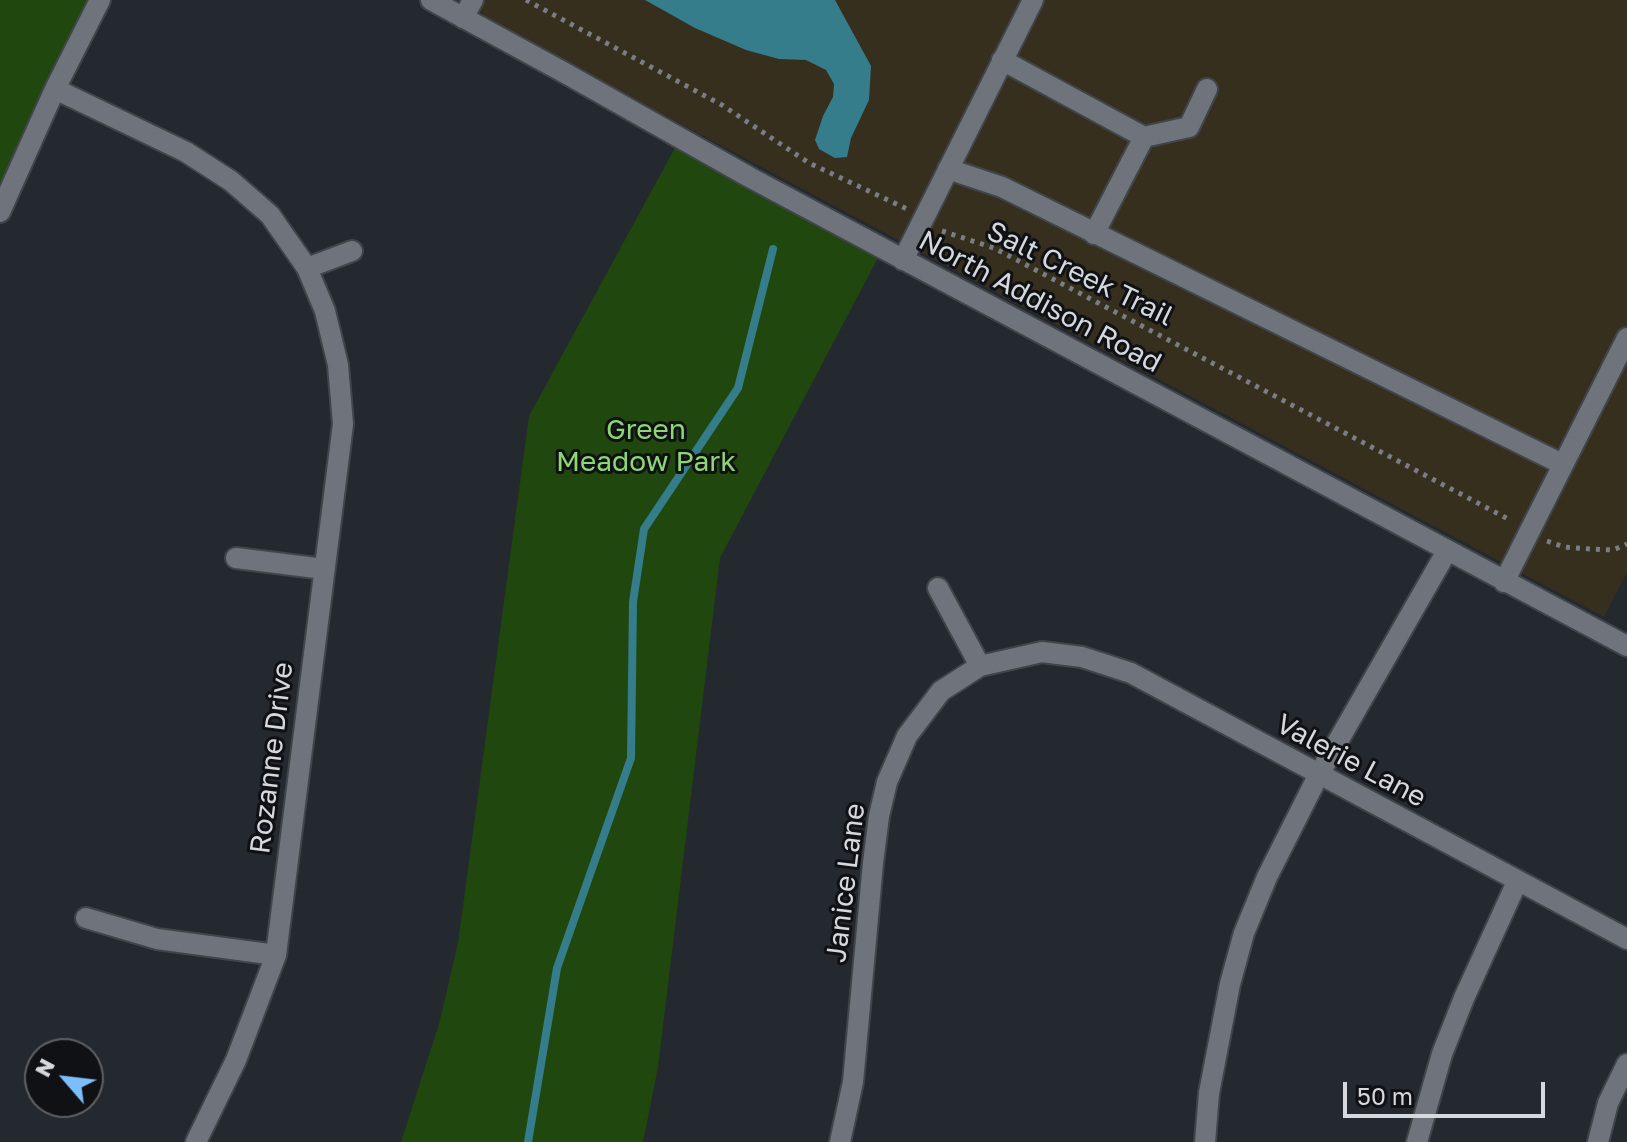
<!DOCTYPE html>
<html>
<head>
<meta charset="utf-8">
<style>
  body { margin:0 }
  #map { position:relative; width:1627px; height:1142px; overflow:hidden; background:#24282f; font-family:"Golos Text",sans-serif }
  canvas { display:block }
  .north { position:absolute; left:24px; top:1038px; width:80px; height:80px; box-sizing:border-box; background:#0f1114; border:2px solid #5e6164; border-radius:50%; rotate:298deg; font-size:22px; font-weight:700; line-height:32px; text-align:center; color:#d5d8dd }
  .north::after { content:''; display:block; margin:auto; width:28px; height:36px; background:#7cbef9; clip-path:polygon(50% 0,100% 100%,50% 72%,0 100%) }
  .scale { position:absolute; left:1343px; top:1082px; width:202px; height:36px; box-sizing:border-box; border:4px solid #d5d8dd; border-top:0; padding-left:10px; font-size:24px; line-height:28px; white-space:nowrap; color:#d5d8dd; -webkit-text-stroke:6px #0f1114; paint-order:stroke }
</style>
</head>
<body>
<div id="map">
<canvas width="1627" height="1142"></canvas>
<div class="north">N</div>
<div class="scale">50 m</div>
</div>
<script>
const c = document.querySelector('canvas').getContext('2d');
c.lineJoin = 'round';
function paint(path, color) {
  c.fillStyle = color;
  c.fill(path, 'evenodd');
}
function toPath(rows) {
  const path = new Path2D();
  for (const r of rows) {
    path.moveTo(r[0], r[1]);
    for (let i = 2; i < r.length; i += 2) path.lineTo(r[i], r[i + 1]);
  }
  return path;
}
function stroke(path, color, width, dash) {
  c.strokeStyle = color;
  c.lineWidth = width;
  c.lineCap = dash ? 'butt' : 'round';
  c.setLineDash(dash || []);
  c.stroke(path);
}
function drawText(font, color, halo, rows, align = 'center') {
  c.font = font + ' "Golos Text",sans-serif';
  c.lineWidth = 6;
  c.setLineDash([]);
  c.textBaseline = 'middle';
  c.strokeStyle = halo;
  c.fillStyle = color;
  for (const [text, x, y, turn = 0] of rows) {
    c.save();
    c.translate(x, y);
    c.rotate((+turn || 0) * Math.PI / 180);
    c.textAlign = isNaN(turn) ? turn : align;
    if (halo) c.strokeText(text, 0, 0);
    c.fillText(text, 0, 0);
    c.restore();
  }
}
paint(toPath([
  [473,0,1627,0,1627,572,1604,617,488,21]
]), '#362f1e');
paint(toPath([
  [0,0,102,0,0,202],
  [677,144,880,254,720,558,658,1067,643,1142,401,1142,439,1024,458,943,529,416]
]), '#20470e');
paint(toPath([
  [645,0,835,0,871,66,869,100,851,138,847,157,835,158,819,149,815,140,823,116,833,97,834,84,826,70,806,60,779,59,746,50,695,28]
]), '#357d8b');
stroke(toPath([
  [528,1142,557,968,631,758,633,602,644,529,738,388,773,249]
]), '#357d8b', 8);
const minor = toPath([
  [431,0,565,73,751,178,1627,646],
  [463,18,473,0],
  [1002,60,1144,137,1189,127,1207,89],
  [55,89,186,152,231,181,270,215,307,268,325,311,338,365,343,424,276,955,236,1060,196,1142],
  [948,169,1002,187,1562,464],
  [0,212,55,89,100,0],
  [1094,234,1144,137],
  [903,260,1033,0],
  [307,268,352,251],
  [236,558,324,569],
  [1504,582,1627,338],
  [938,588,980,666],
  [86,918,157,939,276,955],
  [840,1142,853,1082,873,863,879,816,887,782,907,736,941,691,980,666,1042,652,1082,657,1131,673,1627,939],
  [1205,1142,1209,1093,1230,984,1244,933,1267,877,1318,776,1447,551],
  [1417,1142,1442,1054,1464,998,1517,882],
  [1598,1142,1608,1103,1627,1064]
]);
stroke(minor, '#41454a', 24);
stroke(toPath([
  [526,0,722,105,809,163,907,209],
  [942,231,994,248,1510,520],
  [1547,541,1564,547,1591,549,1613,550,1627,544]
]), '#7a7d83', 5, [4, 6]);
stroke(minor, '#6f747c', 20);
drawText('28px', '#d5d8dd', '#0f1114', [
  ["Salt Creek Trail",1080,274,26],
  ["North Addison Road",1040,302,28],
  ["Rozanne Drive",272,758,-83],
  ["Valerie Lane",1351,761,28],
  ["Janice Lane",846,883,-83]
]);
drawText('28px', '#8dd671', '#0f1114', [
  ["Green",646,430],
  ["Meadow Park",646,462]
]);
</script>
</body>
</html>
